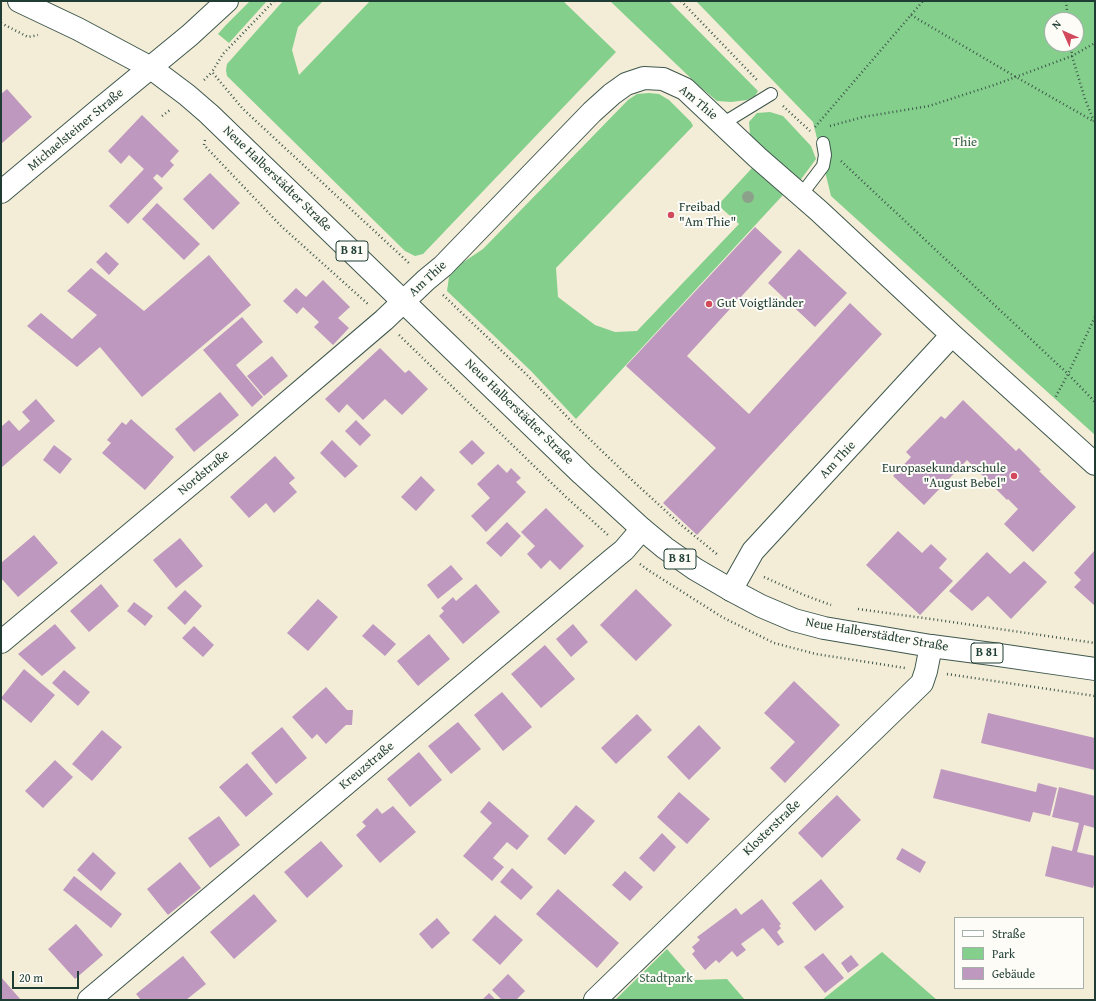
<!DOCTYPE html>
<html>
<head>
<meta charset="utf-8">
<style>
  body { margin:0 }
  #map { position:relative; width:1096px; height:1001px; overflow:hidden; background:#f3edd7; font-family:"Gentium Book Plus",serif }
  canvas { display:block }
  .frame { position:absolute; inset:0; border:2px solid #1f3d34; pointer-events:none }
  .legend { position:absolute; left:954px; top:917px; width:130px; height:72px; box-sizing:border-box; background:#fdfcf7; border:1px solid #a4b0a9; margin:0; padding:5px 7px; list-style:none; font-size:12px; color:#1f3d34 }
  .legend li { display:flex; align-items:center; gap:8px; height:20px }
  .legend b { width:20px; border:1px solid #a4b0a9 }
  .north { position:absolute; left:1044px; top:12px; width:40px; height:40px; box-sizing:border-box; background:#fdfcf7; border:1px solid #a4b0a9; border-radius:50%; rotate:315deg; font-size:11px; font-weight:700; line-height:16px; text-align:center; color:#1f3d34 }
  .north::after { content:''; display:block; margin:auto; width:14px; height:18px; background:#d1495b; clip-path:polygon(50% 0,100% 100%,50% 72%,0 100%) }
  .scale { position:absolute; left:12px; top:971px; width:67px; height:18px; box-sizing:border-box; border:2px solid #1f3d34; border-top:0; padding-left:5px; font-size:12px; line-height:14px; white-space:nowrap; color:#1f3d34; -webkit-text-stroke:3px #fdfcf7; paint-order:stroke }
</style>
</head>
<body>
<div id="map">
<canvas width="1096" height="1001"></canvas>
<div class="frame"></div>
<ul class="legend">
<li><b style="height:5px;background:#fff"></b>Straße</li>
<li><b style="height:11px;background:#84cf8c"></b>Park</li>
<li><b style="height:11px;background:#be98be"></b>Gebäude</li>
</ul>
<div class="north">N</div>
<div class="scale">20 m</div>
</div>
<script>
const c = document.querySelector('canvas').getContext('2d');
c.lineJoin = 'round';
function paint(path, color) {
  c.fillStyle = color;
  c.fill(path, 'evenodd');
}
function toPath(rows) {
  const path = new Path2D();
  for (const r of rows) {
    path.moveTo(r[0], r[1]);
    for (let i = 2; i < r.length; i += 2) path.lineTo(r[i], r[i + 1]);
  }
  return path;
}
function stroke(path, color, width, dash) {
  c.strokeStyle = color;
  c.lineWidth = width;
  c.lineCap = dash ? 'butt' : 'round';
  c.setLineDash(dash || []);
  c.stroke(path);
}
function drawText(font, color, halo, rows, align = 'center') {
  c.font = font + ' "Gentium Book Plus",serif';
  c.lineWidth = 4;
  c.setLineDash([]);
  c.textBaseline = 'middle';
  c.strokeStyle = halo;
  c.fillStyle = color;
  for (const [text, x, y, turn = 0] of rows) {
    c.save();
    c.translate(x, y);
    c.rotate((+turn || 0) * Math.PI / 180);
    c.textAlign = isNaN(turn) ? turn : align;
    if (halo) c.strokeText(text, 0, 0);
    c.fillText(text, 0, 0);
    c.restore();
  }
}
paint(toPath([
  [250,1,267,1,229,43,218,34,225,26],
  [283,1,323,1,298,27,292,50,299,75,370,1,563,1,616,52,423,254,415,256,405,251,227,76,226,70,227,64],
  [610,1,669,1,758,91,755,96,747,100,731,102,717,101,699,86],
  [696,1,1095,1,1095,435,831,196,813,122],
  [1052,20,1076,20,1076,44,1052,44],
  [649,93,659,94,669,100,691,122,693,126,556,268,558,297,595,325,615,332,637,331,739,224,718,205,752,168,783,195,576,419,531,371,447,291,449,277,462,263,483,249,628,100,637,94],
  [770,112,783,116,811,146,816,159,799,182,750,135,749,122,757,113],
  [667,949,694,980,727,979,745,1000,615,1000],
  [882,952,937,1000,822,1000]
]), '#84cf8c');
paint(toPath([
  [7,89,32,117,1,144,1,94],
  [142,115,179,151,170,161,174,165,162,178,157,174,153,178,163,188,128,224,109,206,144,169,129,155,121,164,108,151],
  [210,173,240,203,213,230,183,199],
  [157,203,200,244,184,260,142,219],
  [755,227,782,252,687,356,749,414,850,303,882,334,697,535,663,503,716,448,626,366],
  [799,249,847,293,815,327,768,283],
  [106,252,119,264,109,275,96,262],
  [209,255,251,305,142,397,100,347,77,367,27,326,41,313,72,339,97,315,67,291,91,268,144,311],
  [323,280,350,307,338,318,349,328,333,345,314,327,319,322,303,307,297,314,283,301,296,288,306,297],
  [242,317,263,342,236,365,263,397,252,407,203,350],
  [380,348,405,373,409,370,428,389,402,415,385,399,363,420,347,404,339,413,325,399],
  [272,356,288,376,264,396,247,376],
  [220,392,239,415,194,452,175,429],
  [36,399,55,421,1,468,1,427,9,420,19,431,30,421,22,412],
  [963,400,1016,451,1019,448,1041,470,1039,471,1076,507,1033,552,1004,524,1018,509,1008,499,1007,500,967,460,924,505,893,476,911,457,906,452,941,416,945,419],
  [131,419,174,457,145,490,102,453,111,443,107,440,122,422,126,425],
  [356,420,371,435,360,446,345,431],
  [332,440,358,466,345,478,320,453],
  [472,440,485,453,472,465,459,452],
  [54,445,72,459,60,474,43,460],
  [275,456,295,478,289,483,297,492,274,513,266,503,249,518,230,497],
  [498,464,507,473,511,468,521,478,516,482,526,492,486,532,471,516,490,498,477,484],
  [421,476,435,490,416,511,401,497],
  [546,508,584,546,560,570,550,560,541,569,527,554,535,546,521,532],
  [507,522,521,536,501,557,486,543],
  [898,531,922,553,931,544,947,559,939,568,953,581,920,615,866,565],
  [34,535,58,563,18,597,1,578,1,563],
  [180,538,203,566,176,588,153,560],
  [1095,550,1095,606,1074,587,1081,580,1074,573],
  [987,552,1010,574,1024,561,1047,582,1011,619,988,596,972,611,949,591],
  [451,565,463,579,438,599,427,585],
  [101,584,119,606,89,632,70,611],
  [476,584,500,612,463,644,439,616,444,611,441,608,453,597,456,601],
  [636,589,672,625,636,661,600,625],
  [185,590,202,606,185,625,167,608],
  [318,599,338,617,308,651,287,633],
  [134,602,153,616,145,626,127,611],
  [55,624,76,648,42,676,18,654],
  [373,624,396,644,385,656,362,636],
  [573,624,588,642,571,657,556,639],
  [194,626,214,645,203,657,182,638],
  [429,634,450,659,418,686,397,661],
  [545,645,575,679,541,708,511,674],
  [24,669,55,695,31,723,1,698],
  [64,670,90,692,78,706,52,683],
  [794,681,840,725,785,783,770,768,795,742,764,713],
  [326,687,347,710,353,710,352,725,346,725,326,744,317,734,312,739,292,717],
  [502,692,532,727,503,751,474,715],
  [988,713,1095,738,1095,770,981,743],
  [637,714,652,730,616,764,601,748],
  [458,722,481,749,451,774,428,746],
  [699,725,721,748,689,780,667,757],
  [282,727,307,758,276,784,251,753],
  [102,730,122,747,92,781,72,764],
  [419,752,442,780,410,807,387,779],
  [55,760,73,777,43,808,25,791],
  [247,763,273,794,246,817,219,787],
  [941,769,1036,792,1038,783,1057,788,1050,816,1033,812,1030,822,933,798],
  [1059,787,1095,796,1095,828,1084,825,1077,852,1095,856,1095,881,1093,888,1045,876,1052,846,1072,851,1079,823,1052,817],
  [679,792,710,819,687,844,657,817],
  [837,795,861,820,822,858,798,833],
  [489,801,529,836,517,850,507,842,493,858,504,867,492,881,463,856,492,823,480,812],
  [576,805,595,821,565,855,547,839],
  [393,806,416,832,380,863,356,835,366,826,362,822,377,808,382,814],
  [219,816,240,845,210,868,188,838],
  [662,833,676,847,654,872,639,858],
  [321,841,343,866,307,898,284,872],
  [902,848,926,862,920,873,896,859],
  [93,852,116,873,101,891,77,870],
  [180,862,201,888,168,915,147,889],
  [512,868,533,887,521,900,500,882],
  [625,871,643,887,630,901,612,885],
  [74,876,122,914,111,928,63,890],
  [821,879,844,907,815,931,792,903],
  [558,889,619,943,597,968,536,914],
  [254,894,277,921,234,959,210,932],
  [762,899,781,924,779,926,781,928,777,932,784,942,778,946,763,928,741,944,746,950,737,957,732,951,719,963,716,960,705,970,692,954,695,951,692,947,700,940,697,937,736,908,741,915],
  [495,915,523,940,500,965,472,940],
  [437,918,450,933,432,949,419,934],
  [76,924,103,955,75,979,48,949],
  [823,953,844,978,825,993,804,967],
  [851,955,859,965,848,973,841,963],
  [183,956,206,984,186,1000,141,1000,136,994],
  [508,974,525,991,516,1000,502,1000,492,990],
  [1,977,21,1000,1,1000],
  [489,993,496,1000,482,1000]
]), '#be98be');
const service = toPath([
  [722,124,771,94],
  [801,195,823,166,825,155,823,143]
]);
const minor = toPath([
  [731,590,753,551,952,335],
  [1,642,241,442,384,320,426,280,443,266,592,112,612,94,626,84,644,78,663,79,685,89,757,157,819,211,952,335,1095,464],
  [89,1000,613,559,624,550,642,529],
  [595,1000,922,683,926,671,931,646]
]);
const tertiary = toPath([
  [1,192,100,109,190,35,227,1]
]);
const primary = toPath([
  [19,1,78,29,151,68,187,95,209,114,582,474,642,529,665,548,695,569,731,590,761,606,794,620,824,628,931,646,992,654,1095,669]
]);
stroke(service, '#3f574c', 14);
stroke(minor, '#3f574c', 24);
stroke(tertiary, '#3f574c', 24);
stroke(primary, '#3f574c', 24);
stroke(toPath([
  [274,1,223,54,212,72,243,109,410,264],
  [681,1,758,81],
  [1066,1,1068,20],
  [911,15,1016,77,1095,122],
  [1,23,28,37,38,35],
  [1071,44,1072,56,1085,99,1095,124],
  [204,80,212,72],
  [783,106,810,131],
  [162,116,170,110],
  [830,126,863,117,929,106,994,85,1072,56,1095,43],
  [815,127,923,1],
  [205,140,204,145,281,226,369,305],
  [841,161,1068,374,1055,398],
  [443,295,526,374,573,423,634,482,680,524,718,555],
  [1095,317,1068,374,1095,402],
  [399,335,566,497,608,535],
  [640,564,648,570,722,617,774,643,816,654,905,668],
  [764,577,804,595,831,605],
  [858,609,938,620,1095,643],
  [947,674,1095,696]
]), '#3f574c', 2.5, [1, 3]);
stroke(service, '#fff', 12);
stroke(minor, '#fff', 22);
stroke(tertiary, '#fff', 22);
stroke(primary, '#fff', 22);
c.fillStyle = '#8ca189';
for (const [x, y] of [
  [748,197]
]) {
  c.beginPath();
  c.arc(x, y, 6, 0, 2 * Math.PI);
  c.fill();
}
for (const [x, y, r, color] of [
  [671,215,4,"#d1495b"],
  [709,304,4,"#d1495b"],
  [1014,476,4,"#d1495b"]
]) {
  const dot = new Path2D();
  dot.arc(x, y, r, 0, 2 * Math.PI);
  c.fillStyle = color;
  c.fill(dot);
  stroke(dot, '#fdfcf7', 1.5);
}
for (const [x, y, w] of [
  [352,251,32],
  [680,559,32],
  [987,653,32]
]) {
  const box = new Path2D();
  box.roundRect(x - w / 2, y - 10, w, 20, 3);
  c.fillStyle = '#fdfcf7';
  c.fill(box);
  stroke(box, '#1f3d34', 1);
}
drawText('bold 12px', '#1f3d34', null, [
  ["B 81",352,251],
  ["B 81",680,559],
  ["B 81",987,653]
]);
drawText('13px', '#1f3d34', '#fdfcf7', [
  ["Am Thie",698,103,40],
  ["Michaelsteiner Straße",76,130,-40],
  ["Neue Halberstädter Straße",277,179,44],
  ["Am Thie",428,279,-43],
  ["Neue Halberstädter Straße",519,412,44],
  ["Am Thie",838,460,-47],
  ["Nordstraße",204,473,-40],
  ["Neue Halberstädter Straße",877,635,10],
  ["Kreuzstraße",367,766,-40],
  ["Klosterstraße",772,828,-44]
]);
drawText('13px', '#38624a', '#fdfcf7', [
  ["Thie",965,143],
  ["Stadtpark",666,979]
]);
drawText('13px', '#1f3d34', '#fdfcf7', [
  ["Freibad",679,208],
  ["\"Am Thie\"",679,223],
  ["Gut Voigtländer",717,304],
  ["Europasekundarschule",1006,469,"right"],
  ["\"August Bebel\"",1006,484,"right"]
], 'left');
</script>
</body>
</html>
